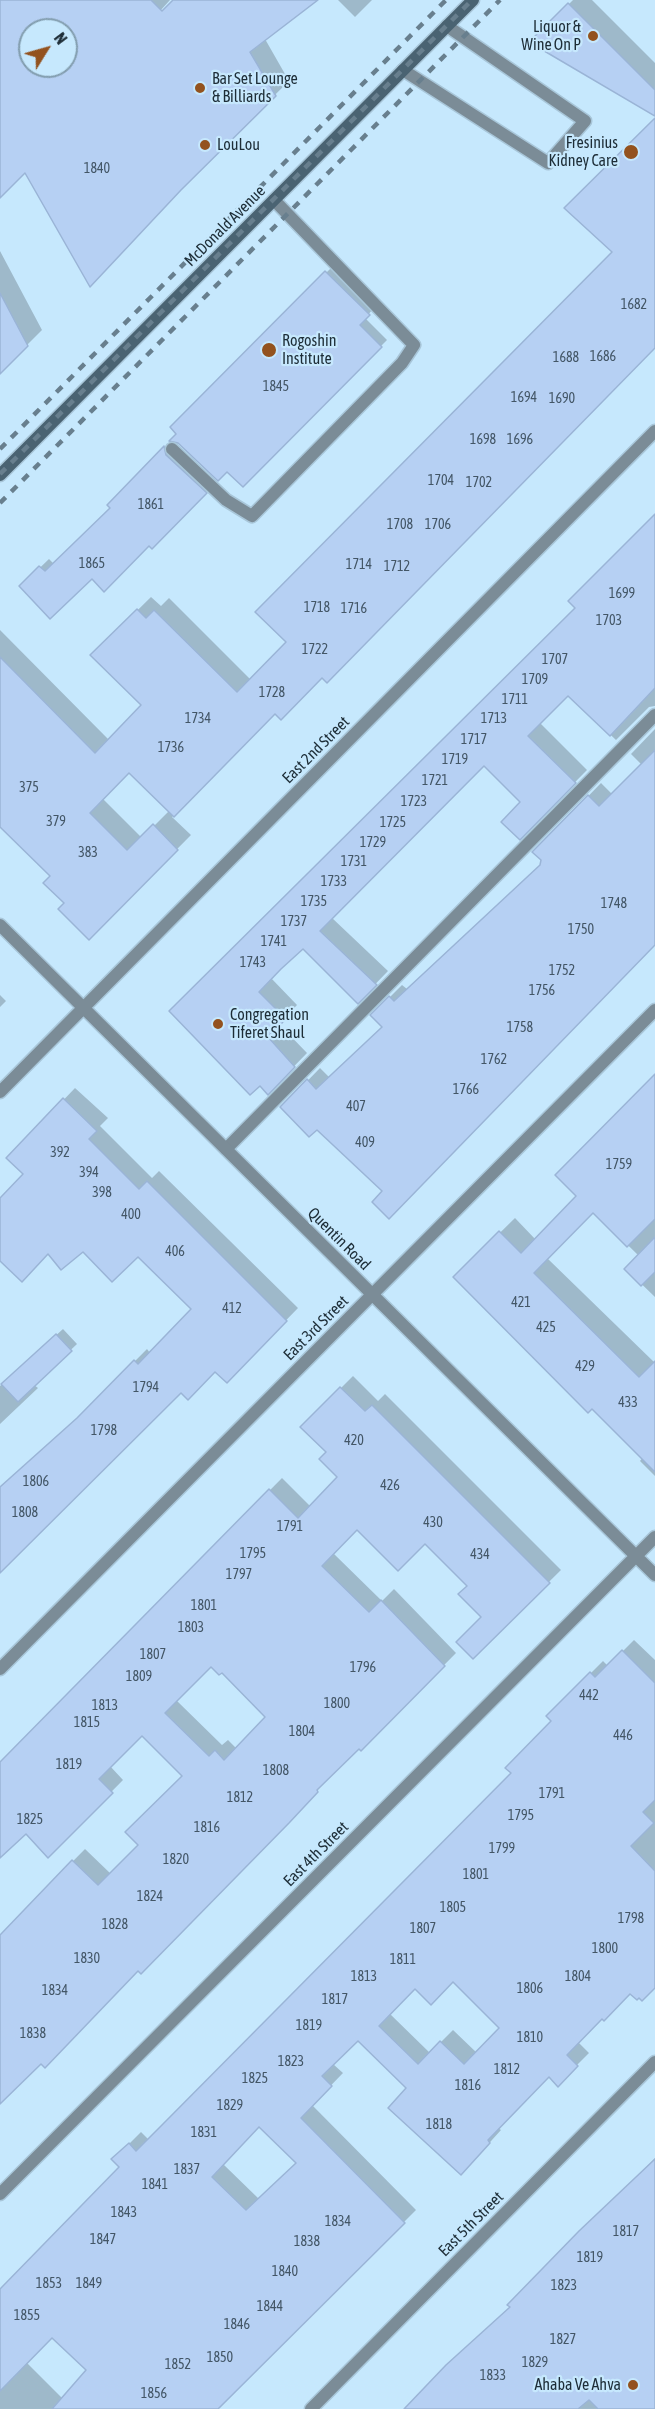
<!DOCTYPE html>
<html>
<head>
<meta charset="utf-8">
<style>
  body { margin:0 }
  #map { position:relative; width:655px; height:2409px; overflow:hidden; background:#c6e8fd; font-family:"Asap Condensed",sans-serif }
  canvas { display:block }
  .north { position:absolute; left:18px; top:18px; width:60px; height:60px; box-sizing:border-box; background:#c6e8fd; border:2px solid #829dae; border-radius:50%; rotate:53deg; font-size:16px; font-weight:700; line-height:24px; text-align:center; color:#1d2d37 }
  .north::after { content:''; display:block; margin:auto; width:21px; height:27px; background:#93521e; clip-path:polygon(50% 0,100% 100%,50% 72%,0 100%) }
</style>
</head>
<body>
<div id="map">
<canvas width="655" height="2409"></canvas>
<div class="north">N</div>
</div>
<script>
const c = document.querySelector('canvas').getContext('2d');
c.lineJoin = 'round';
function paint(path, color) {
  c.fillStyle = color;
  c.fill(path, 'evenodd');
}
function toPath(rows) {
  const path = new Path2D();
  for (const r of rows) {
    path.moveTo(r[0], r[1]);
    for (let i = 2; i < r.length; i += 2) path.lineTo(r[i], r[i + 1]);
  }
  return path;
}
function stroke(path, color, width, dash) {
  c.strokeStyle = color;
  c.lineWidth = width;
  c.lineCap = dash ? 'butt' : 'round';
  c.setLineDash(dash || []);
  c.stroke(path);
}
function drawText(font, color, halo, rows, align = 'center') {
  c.font = font + ' "Asap Condensed",sans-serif';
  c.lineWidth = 4.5;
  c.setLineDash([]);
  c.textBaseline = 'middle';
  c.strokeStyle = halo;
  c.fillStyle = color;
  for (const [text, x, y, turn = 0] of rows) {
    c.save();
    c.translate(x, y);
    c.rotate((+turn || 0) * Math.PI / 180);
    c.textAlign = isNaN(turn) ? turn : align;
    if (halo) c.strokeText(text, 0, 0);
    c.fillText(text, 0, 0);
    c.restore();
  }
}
paint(toPath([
  [0,0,170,0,160,11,176,30,215,0,316,0,265,39,289,81,194,175,25,171,0,196],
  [30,30,66,30,66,66,30,66],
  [338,0,372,0,355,17],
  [573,0,592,0,655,63,655,114,531,42],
  [655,120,655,347,322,676,279,708,172,817,191,835,89,938,52,876,0,824,0,630,109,740,143,705,92,655,151,597,161,606,169,598,251,680,288,642,614,252],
  [129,771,169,811,142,838,102,798],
  [0,251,42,330,0,372],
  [332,267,374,308,365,318,387,340,243,485,227,470,173,441,174,446,214,484,152,546,149,544,92,577,21,586,49,559,54,564,112,508,109,505,179,434,172,427],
  [655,516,655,706,649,707,616,740,568,694,540,723,587,770,520,838,522,802,484,764,331,917,388,971,358,1002,303,947,271,978,297,1005,279,1024,307,1053,268,1093,171,1011,577,608],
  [655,729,655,944,389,1217,384,1191,317,1128,282,1107,320,1068,330,1078,384,1027,372,1015,402,985,407,989,542,864,542,860,534,852,601,783,612,794,642,765,631,754],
  [0,995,6,1001,0,1007],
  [655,1076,655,1297,626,1269,639,1256,593,1211,547,1258,655,1363,655,1476,640,1461,643,1457,455,1277,515,1218,536,1240,579,1196],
  [75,1088,108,1118,100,1126,152,1178,159,1171,298,1308,227,1381,215,1370,181,1391,0,1571,0,1497,147,1349,150,1353,193,1309,138,1255,83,1250,0,1259,0,1200,25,1174,8,1158],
  [63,1329,77,1344,34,1385,38,1388,0,1424,0,1386],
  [353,1376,378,1401,385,1394,561,1570,473,1657,484,1617,469,1586,425,1542,357,1528,333,1553,382,1601,394,1589,456,1653,361,1749,359,1747,328,1778,300,1809,0,2102,0,1935,85,1849,111,1874,141,1845,184,1776,142,1734,110,1766,123,1780,48,1856,26,1832,0,1857,0,1763,282,1478,311,1507,339,1477,328,1452,302,1427],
  [211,1665,222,1671,268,1717,237,1749,228,1740,222,1745,176,1700],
  [634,1640,655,1660,655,1986,630,1992,602,2017,578,2042,589,2053,558,2084,549,2075,498,2128,501,2130,473,2161,408,2088,358,2038,333,2064,343,2073,312,2105,416,2210,217,2409,0,2409,0,2290,121,2167,114,2159,141,2132,149,2140,513,1773,553,1720,548,1716,603,1661,608,1666],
  [453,1980,501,2028,477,2053,453,2030,430,2053,389,2013,415,1987],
  [260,2125,298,2162,259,2199,223,2164],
  [52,2336,88,2370,63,2399,26,2362],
  [655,2158,655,2409,405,2409,491,2326]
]), '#0003');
const building = toPath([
  [0,0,151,0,162,11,173,0,318,0,250,52,276,96,181,190,90,287,25,173,0,198,0,0],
  [30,30,66,30,66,66,30,66,30,30],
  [568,3,655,90,655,116,529,42,568,3],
  [655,118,655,348,327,683,322,678,281,720,275,714,174,817,129,773,90,813,127,850,153,824,178,850,89,940,58,909,64,903,43,883,50,876,0,827,0,657,95,753,141,705,90,655,137,609,146,618,154,610,237,692,286,642,255,612,612,252,564,208,655,118],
  [325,271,370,315,360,325,382,347,243,487,227,472,218,481,178,443,169,441,176,434,170,427,325,271],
  [0,293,28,346,0,374,0,293],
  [164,446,166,455,207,493,152,549,149,546,104,592,92,579,50,619,19,586,39,566,45,571,110,508,107,505,164,446],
  [655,514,655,688,610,736,568,696,528,736,576,783,520,840,501,822,520,802,484,766,320,931,377,985,358,1004,303,949,281,969,259,992,286,1019,268,1037,295,1067,268,1095,260,1086,250,1095,169,1011,575,608,568,601,655,514],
  [655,750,655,945,389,1219,372,1202,382,1191,317,1130,309,1137,280,1107,307,1079,316,1089,382,1027,370,1015,389,996,394,1001,540,865,541,860,532,852,588,795,599,806,655,750],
  [655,1074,655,1219,627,1247,593,1213,534,1273,639,1377,655,1361,655,1472,592,1409,588,1413,453,1277,499,1231,521,1253,576,1196,555,1175,655,1074],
  [63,1098,97,1131,89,1139,139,1189,147,1181,287,1321,227,1383,215,1372,188,1400,181,1393,0,1573,0,1487,77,1418,134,1360,138,1364,191,1309,138,1257,112,1282,83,1252,61,1270,48,1254,22,1282,0,1261,0,1198,23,1174,6,1158,63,1098],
  [655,1237,655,1272,641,1286,624,1269,655,1237],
  [56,1334,72,1351,18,1402,1,1384,56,1334],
  [340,1387,365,1411,372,1405,550,1583,473,1659,456,1642,481,1617,458,1594,467,1586,425,1544,398,1571,357,1530,322,1566,369,1612,381,1600,445,1666,361,1751,359,1749,317,1790,318,1792,289,1823,141,1974,138,1971,45,2068,41,2064,0,2104,0,1935,72,1860,98,1885,138,1845,125,1832,182,1776,142,1736,99,1779,113,1793,48,1858,26,1834,0,1858,0,1762,269,1489,298,1518,337,1477,319,1459,326,1452,300,1427,340,1387],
  [211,1667,219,1675,222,1673,265,1717,224,1760,215,1750,209,1756,165,1713,211,1667],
  [622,1650,655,1683,655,1800,643,1812,654,1823,631,1846,655,1871,655,1988,642,2001,639,1998,637,2000,630,1994,604,2021,602,2019,567,2055,578,2066,558,2087,549,2077,488,2140,490,2143,461,2175,388,2108,406,2088,358,2041,322,2076,332,2086,301,2118,405,2223,218,2409,52,2409,86,2370,52,2338,0,2391,0,2289,119,2167,111,2159,129,2143,136,2151,161,2126,511,1773,505,1768,551,1721,546,1716,590,1672,595,1677,622,1650],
  [453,1982,499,2028,464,2064,440,2041,418,2064,379,2026,415,1989,431,2005,453,1982],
  [259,2127,296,2163,246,2210,212,2177,259,2127],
  [655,2159,655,2409,598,2409,589,2400,578,2409,404,2409,446,2365,510,2307,507,2305,579,2231,655,2159]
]);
paint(building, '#b6d0f3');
stroke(building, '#9ab4d6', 1.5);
const service = toPath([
  [403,70,548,163,585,121,447,26],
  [172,449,226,500,252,516,402,363,414,345,274,200],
  [226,1149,655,715]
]);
const minor = toPath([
  [0,925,655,1575],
  [0,1092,655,431],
  [0,1669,655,1010],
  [0,2194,655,1537],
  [311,2409,655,2062]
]);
const secondary = toPath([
  [0,475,473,0]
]);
stroke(service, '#a8c6d9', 15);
stroke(minor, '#a8c6d9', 15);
stroke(secondary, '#a8c6d9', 15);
stroke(service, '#7b8c97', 12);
stroke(minor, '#7b8c97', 12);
stroke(secondary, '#4a6372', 12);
stroke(toPath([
  [0,449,446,0],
  [0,474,472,0],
  [0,503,500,0]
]), '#687f8e', 4.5, [8, 8]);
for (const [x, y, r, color] of [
  [593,36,6,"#93521e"],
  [200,88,6,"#93521e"],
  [205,145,6,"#93521e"],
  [631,152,8,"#93521e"],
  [269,350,8,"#93521e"],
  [218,1024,6,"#93521e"],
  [633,2385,6,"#93521e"]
]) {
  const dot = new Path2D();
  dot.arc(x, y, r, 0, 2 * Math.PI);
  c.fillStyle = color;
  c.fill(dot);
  stroke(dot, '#c6e8fd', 2);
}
drawText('14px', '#435666', null, [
  ["1840",97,169],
  ["1682",634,305],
  ["1686",603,357],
  ["1688",566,358],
  ["1845",276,387],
  ["1694",524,398],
  ["1690",562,399],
  ["1698",483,440],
  ["1696",520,440],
  ["1704",441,481],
  ["1702",479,483],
  ["1861",151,505],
  ["1708",400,525],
  ["1706",438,525],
  ["1865",92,564],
  ["1714",359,565],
  ["1712",397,567],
  ["1699",622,594],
  ["1718",317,608],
  ["1716",354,609],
  ["1703",609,621],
  ["1722",315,650],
  ["1707",555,660],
  ["1709",535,680],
  ["1728",272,693],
  ["1711",515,700],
  ["1734",198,719],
  ["1713",494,719],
  ["1717",474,740],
  ["1736",171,748],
  ["1719",455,760],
  ["1721",435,781],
  ["375",29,788],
  ["1723",414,802],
  ["379",56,822],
  ["1725",393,823],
  ["1729",373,843],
  ["383",88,853],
  ["1731",354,862],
  ["1733",334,882],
  ["1735",314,902],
  ["1748",614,904],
  ["1737",294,922],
  ["1750",581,930],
  ["1741",274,942],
  ["1743",253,963],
  ["1752",562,971],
  ["1756",542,991],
  ["1758",520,1028],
  ["1762",494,1060],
  ["1766",466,1090],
  ["407",356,1107],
  ["409",365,1143],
  ["392",60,1153],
  ["1759",619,1165],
  ["394",89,1173],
  ["398",102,1193],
  ["400",131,1215],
  ["406",175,1252],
  ["421",521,1303],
  ["412",232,1309],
  ["425",546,1328],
  ["429",585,1367],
  ["1794",146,1388],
  ["433",628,1403],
  ["1798",104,1431],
  ["420",354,1441],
  ["1806",36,1482],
  ["426",390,1486],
  ["1808",25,1513],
  ["430",433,1523],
  ["1791",290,1527],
  ["1795",253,1554],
  ["434",480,1555],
  ["1797",239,1575],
  ["1801",204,1606],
  ["1803",191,1628],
  ["1807",153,1655],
  ["1796",363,1668],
  ["1809",139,1677],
  ["442",589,1696],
  ["1800",337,1704],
  ["1813",105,1706],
  ["1815",87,1723],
  ["1804",302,1732],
  ["446",623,1736],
  ["1819",69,1765],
  ["1808",276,1771],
  ["1791",552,1794],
  ["1812",240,1798],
  ["1795",521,1816],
  ["1825",30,1820],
  ["1816",207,1828],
  ["1799",502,1849],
  ["1820",176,1860],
  ["1801",476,1875],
  ["1824",150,1897],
  ["1805",453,1908],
  ["1798",631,1919],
  ["1828",115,1925],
  ["1807",423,1929],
  ["1800",605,1949],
  ["1830",87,1959],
  ["1811",403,1960],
  ["1813",364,1977],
  ["1804",578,1977],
  ["1806",530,1989],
  ["1834",55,1991],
  ["1817",335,2000],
  ["1819",309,2026],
  ["1838",33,2034],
  ["1810",530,2038],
  ["1823",291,2062],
  ["1812",507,2070],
  ["1825",255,2079],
  ["1816",468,2086],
  ["1829",230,2106],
  ["1818",439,2125],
  ["1831",204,2133],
  ["1837",187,2170],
  ["1841",155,2185],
  ["1843",124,2213],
  ["1834",338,2222],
  ["1817",626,2232],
  ["1847",103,2240],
  ["1838",307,2242],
  ["1819",590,2258],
  ["1840",285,2272],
  ["1853",49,2284],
  ["1849",89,2284],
  ["1823",564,2286],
  ["1844",270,2307],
  ["1855",27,2316],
  ["1846",237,2325],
  ["1827",563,2340],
  ["1850",220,2358],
  ["1829",535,2363],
  ["1852",178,2365],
  ["1833",493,2376],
  ["1856",154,2394]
]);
drawText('16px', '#1d2d37', '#c6e8fd', [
  ["Liquor &",581,27,"right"],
  ["Wine On P",581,45,"right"],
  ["Bar Set Lounge",212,79],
  ["& Billiards",212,97],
  ["Fresinius",618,143,"right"],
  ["Kidney Care",618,161,"right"],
  ["LouLou",217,145],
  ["Rogoshin",282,341],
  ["Institute",282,359],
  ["Congregation",230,1015],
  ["Tiferet Shaul",230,1033],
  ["Ahaba Ve Ahva",621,2385,"right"]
], 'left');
drawText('16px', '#1d2d37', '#c6e8fd', [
  ["McDonald Avenue",225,226,-45],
  ["East 2nd Street",316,750,-45],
  ["Quentin Road",339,1239,45],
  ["East 3rd Street",316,1328,-45],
  ["East 4th Street",316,1854,-45],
  ["East 5th Street",471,2224,-45]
]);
</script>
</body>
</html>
